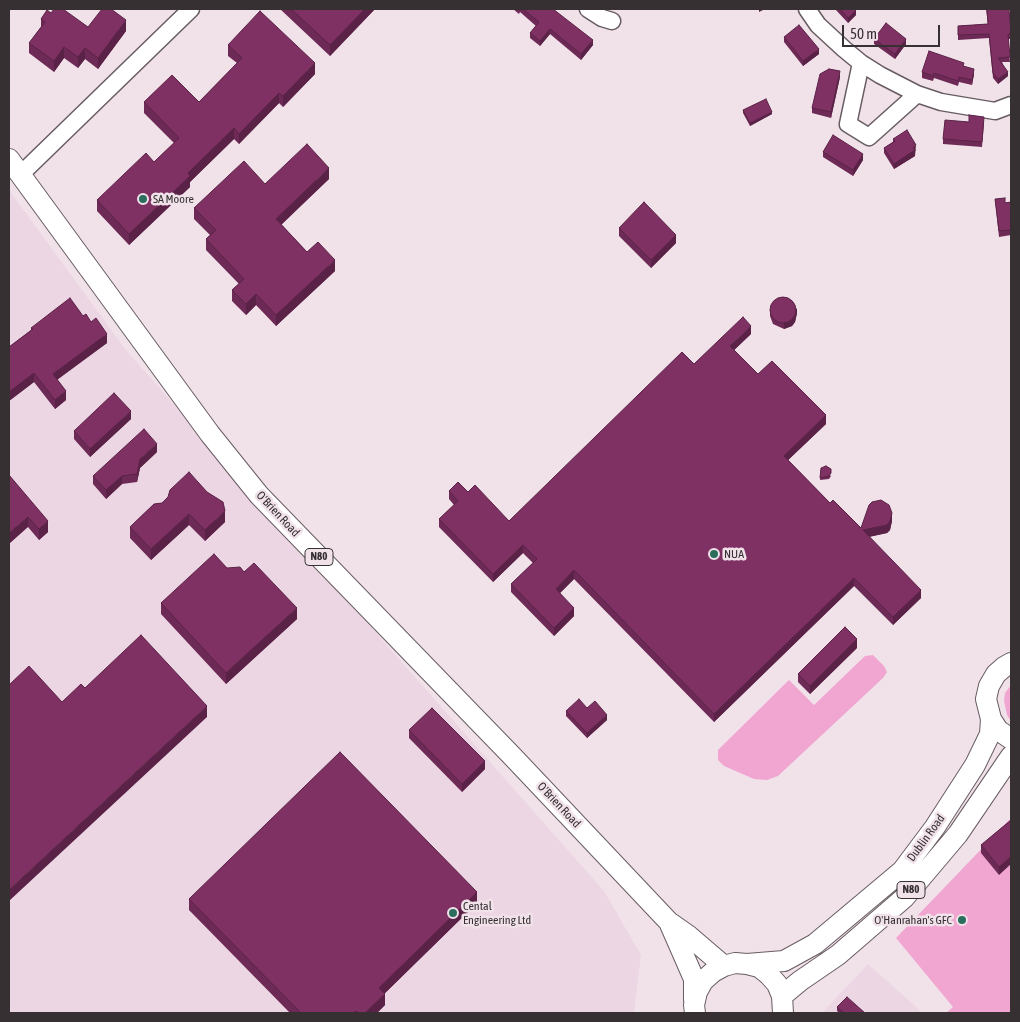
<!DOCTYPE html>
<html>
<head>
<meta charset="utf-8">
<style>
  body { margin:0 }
  #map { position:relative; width:1020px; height:1022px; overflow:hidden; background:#f1e2ea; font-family:"Asap Condensed",sans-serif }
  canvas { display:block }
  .frame { position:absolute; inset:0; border:10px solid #363033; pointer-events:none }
  .scale { position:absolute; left:842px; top:25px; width:98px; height:22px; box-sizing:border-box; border:2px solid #363033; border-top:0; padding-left:6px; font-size:15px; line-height:18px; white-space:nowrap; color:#363033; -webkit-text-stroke:4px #f1e2ea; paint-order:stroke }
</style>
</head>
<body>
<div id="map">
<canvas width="1020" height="1022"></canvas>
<div class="frame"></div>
<div class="scale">50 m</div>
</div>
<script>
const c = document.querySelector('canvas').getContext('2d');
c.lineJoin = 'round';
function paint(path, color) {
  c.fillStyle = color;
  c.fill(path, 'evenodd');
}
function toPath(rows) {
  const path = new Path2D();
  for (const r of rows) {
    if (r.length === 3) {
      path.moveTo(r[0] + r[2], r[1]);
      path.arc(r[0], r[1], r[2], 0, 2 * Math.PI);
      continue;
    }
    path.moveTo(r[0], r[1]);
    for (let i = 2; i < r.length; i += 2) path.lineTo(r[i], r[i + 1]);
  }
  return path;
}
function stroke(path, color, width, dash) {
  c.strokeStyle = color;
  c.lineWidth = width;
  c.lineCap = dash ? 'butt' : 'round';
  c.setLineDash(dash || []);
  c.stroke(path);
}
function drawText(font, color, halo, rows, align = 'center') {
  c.font = font + ' "Asap Condensed",sans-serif';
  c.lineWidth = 5;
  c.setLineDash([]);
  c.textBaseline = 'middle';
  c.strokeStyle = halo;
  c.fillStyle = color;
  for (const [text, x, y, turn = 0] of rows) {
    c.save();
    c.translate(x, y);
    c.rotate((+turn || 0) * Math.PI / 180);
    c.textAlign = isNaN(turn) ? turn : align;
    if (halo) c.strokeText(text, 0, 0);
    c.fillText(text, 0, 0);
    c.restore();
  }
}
paint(toPath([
  [9,190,126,350,604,891,641,955,634,1013,9,1013],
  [868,964,923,1013,822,1013]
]), '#edd6e3');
paint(toPath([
  [873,655,884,666,887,672,883,678,778,776,767,780,754,779,724,766,718,760,718,750,789,680,814,705,865,656],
  [1011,685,1011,721,1007,715,1004,701,1005,693],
  [1011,818,1011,1013,946,1013,953,1007,896,938]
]), '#f0a6d1');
const minor = toPath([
  [588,9,602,18,612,21],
  [807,9,818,25,844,49,861,63,880,75,917,94,941,102,995,111,1011,105],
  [861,63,848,124,869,137,917,94],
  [20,175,191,9]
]);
const major = toPath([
  [9,159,210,434,259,495,513,757,669,922,689,936,724,966],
  [1011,663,1004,667,996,674,989,686,986,699,991,719,998,730,1011,739],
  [669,922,694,979,694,1000],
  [747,964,784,961,815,944,902,871,935,827,975,765,990,734,991,719],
  [782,996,800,981,838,955,904,898,958,834,1011,756],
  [695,1013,694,1005,697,992,703,981,713,972,724,966,735,963,747,964,759,967,769,975,777,984,782,996,783,1013]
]);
stroke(minor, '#685c63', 19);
stroke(major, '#685c63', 22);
stroke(minor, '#fff', 16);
stroke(major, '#fff', 20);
paint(toPath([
  [280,9,375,9,330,56],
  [513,9,553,9,593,45,581,60,550,34,540,46,530,38,530,33,536,26,520,12,519,14],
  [835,9,855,9,856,15,848,23],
  [986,9,1009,9,1011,34,1011,39,1008,39,1010,62,1002,62,1008,76,998,84,993,78,989,38,958,40,958,26,988,24],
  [51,13,88,27,126,31,98,69,85,59,78,68,64,58,54,72,29,53,29,43,41,27,41,19],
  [784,37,819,54,803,66,784,42],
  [874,39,906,44,895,59,874,44],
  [228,45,315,74,283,107,279,103,239,144,234,139,190,182,190,187,129,245,97,211,97,200,154,162,174,143,144,113,144,102,199,102,237,63,228,56],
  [964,66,974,74,972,85,959,82,958,86,934,78,933,81,922,78,922,72],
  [840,77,831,118,812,113,812,108],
  [743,110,772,114,750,126,743,113],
  [969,122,984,122,982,147,943,144,943,139],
  [893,139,916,150,915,151,915,156,894,169,884,153,884,148,893,142],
  [823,152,863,160,853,176,823,157],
  [329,179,281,224,307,252,335,271,276,326,256,305,246,315,232,301,232,290,239,284,206,250,206,239,210,235,194,219,194,208,265,184],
  [995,199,1005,203,1011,202,1011,235,999,237],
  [619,228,676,243,651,268,619,236],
  [770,310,797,313,795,322,792,326,784,329,773,324,770,316],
  [83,316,107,343,57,379,66,400,55,409,34,382,9,401,9,347,31,330,31,328],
  [751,334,734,350,758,374,826,424,788,460,830,503,861,528,892,521,890,530,887,533,869,537,921,598,893,625,854,586,714,722,574,579,560,593,574,616,554,636,511,592,511,584,533,563,523,553,493,582,439,527,439,519,454,505,449,499,449,491,468,492,509,521,694,364],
  [131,419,90,457,74,439,74,431],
  [157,452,140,468,137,482,122,484,106,499,93,484,93,476],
  [821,468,831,476,829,479,820,480],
  [9,475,48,532,39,540,28,527],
  [154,504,225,522,205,541,189,525,151,560,130,538,130,527],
  [227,568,244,572,297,619,226,684,161,614,161,603],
  [857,648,810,694,798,682,798,674],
  [587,708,607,720,587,738,566,716,566,711],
  [409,730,485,769,462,792,409,738],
  [1011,820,999,875,981,853,981,845],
  [189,899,477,903,384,994,385,1005,377,1013,290,1013,189,910],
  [837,1007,865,1013,840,1013,837,1011]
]), '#6e2a56');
paint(toPath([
  [365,9,375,9,330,56,330,45],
  [759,9,765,9,759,12],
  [856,10,856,15,848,23,848,18],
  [126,20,126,31,98,69,98,58],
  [550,29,550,34,540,46,540,41],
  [906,39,906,44,895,59,895,54],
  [593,40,593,45,581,60,581,54],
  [64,47,64,58,54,72,54,61],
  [85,48,85,59,78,68,78,57],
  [819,49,819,54,803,66,803,61],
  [315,63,315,74,283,107,283,96],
  [974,69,974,74,972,85,972,80],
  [840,71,840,77,831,118,831,112],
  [1008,72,1008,76,998,84,998,79],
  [279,93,279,103,239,144,239,134],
  [772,112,772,114,750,126,750,123],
  [234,128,234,139,190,182,190,187,129,245,129,234,188,173],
  [916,145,915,156,894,169,894,164],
  [863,154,863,160,853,176,853,170],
  [329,168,329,179,276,230,276,219],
  [676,235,676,243,651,268,651,260],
  [335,260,335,271,276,326,276,315],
  [256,294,256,305,246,315,246,304],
  [797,308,797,313,795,322,792,326,784,329,784,323],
  [751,326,751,334,730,354,730,346],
  [107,334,107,343,53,383,53,374],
  [34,373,34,382,9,401,9,392],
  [66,391,66,400,55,409,55,400],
  [131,411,131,419,90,457,90,449],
  [826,415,826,424,784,464,784,456],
  [157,444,157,452,140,468,137,482,137,474,140,459],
  [122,476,122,484,106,499,106,490],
  [225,511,225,522,205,541,205,530],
  [892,513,892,521,890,530,887,533,863,538,863,530],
  [189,514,189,525,151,560,151,549],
  [28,517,28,527,9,544,9,533],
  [48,521,48,532,39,540,39,529],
  [523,545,523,553,493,582,493,574],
  [574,570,574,579,556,597,556,589],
  [854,578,854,586,714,722,714,714],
  [921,590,921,598,893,625,893,617],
  [297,608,297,619,226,684,226,673],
  [574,608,574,616,554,636,554,628],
  [857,639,857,648,810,694,810,686],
  [207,706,207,717,9,901,9,890],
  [607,715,607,720,587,738,587,733],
  [485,761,485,769,462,792,462,784],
  [1011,856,1011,864,999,875,999,867],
  [477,892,477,903,379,999,379,988],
  [385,994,385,1005,377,1013,365,1013]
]), '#5a2246');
const building = toPath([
  [54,9,63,9,88,27,102,9,111,9,126,20,98,58,85,48,78,57,64,47,54,61,29,43,45,22,41,19,47,10,51,13,54,9],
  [291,9,365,9,330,45,291,9],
  [523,9,553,9,593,40,581,54,550,29,540,41,530,33,539,22,523,9],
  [840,9,855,9,856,10,848,18,840,9],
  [987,9,1009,9,1011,34,1008,34,1010,57,998,58,1008,72,998,79,993,73,989,34,958,35,958,26,988,24,987,9],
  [260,11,315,63,283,96,279,93,239,134,234,128,188,173,190,176,129,234,97,200,146,153,154,162,179,138,144,102,172,75,199,102,242,58,228,45,260,11],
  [886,23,906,39,895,54,874,39,886,23],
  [799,25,819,49,803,61,784,37,799,25],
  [929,51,964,63,963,66,974,69,972,80,959,77,958,81,934,73,933,76,922,72,929,51],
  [829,69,840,71,831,112,812,108,820,74,829,69],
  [766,99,772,112,750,123,743,110,766,99],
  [969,115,984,117,982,142,943,139,945,120,969,122,969,115],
  [907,130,916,145,913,147,915,150,894,164,884,148,895,141,893,139,907,130],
  [833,135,863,154,853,170,823,152,833,135],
  [307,144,329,168,276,219,307,252,318,242,335,260,276,315,256,294,246,304,232,290,244,279,206,239,216,230,194,208,244,161,265,184,307,144],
  [1005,198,1005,203,1011,202,1011,230,999,231,995,199,1005,198],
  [644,202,676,235,651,260,619,228,644,202],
  [783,310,13],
  [70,298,83,316,86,314,91,322,96,318,107,334,53,374,66,391,55,400,34,373,9,392,9,347,33,329,31,328,70,298],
  [743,317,751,326,730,346,758,374,772,361,826,415,784,456,830,503,833,500,861,528,869,505,872,502,881,500,889,505,892,513,890,521,887,525,863,530,921,590,893,617,854,578,714,714,574,570,556,589,574,608,554,628,511,584,537,559,523,545,493,574,439,519,458,501,449,491,458,482,468,492,475,485,509,521,682,352,694,364,743,317],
  [114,393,131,411,90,449,74,431,114,393],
  [144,429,157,444,140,459,137,474,122,476,106,490,93,476,144,429],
  [826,466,831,469,831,473,829,476,820,478,821,468,826,466],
  [189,472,207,492,223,502,225,511,205,530,189,514,151,549,130,527,154,504,162,503,168,497,170,490,189,472],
  [9,475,48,521,39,529,28,517,9,533,9,475],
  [214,554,227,568,240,567,244,572,254,563,297,608,226,673,161,603,214,554],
  [845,627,857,639,810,686,798,674,845,627],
  [141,635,207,706,9,890,9,685,29,666,62,702,81,684,85,688,141,635],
  [579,699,587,708,595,701,607,715,587,733,566,711,579,699],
  [432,708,485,761,462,784,409,730,432,708],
  [340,752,477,892,379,988,385,994,365,1013,358,1013,356,1011,353,1013,301,1013,189,899,340,752],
  [1011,820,1011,856,999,867,981,845,1011,820],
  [847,997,865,1013,844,1013,837,1007,847,997]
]);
paint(building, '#803164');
stroke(building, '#5a2246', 1);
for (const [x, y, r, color] of [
  [143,199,5,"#2c6e5e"],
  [714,554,5,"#2c6e5e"],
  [453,913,5,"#2c6e5e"],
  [962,920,5,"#2c6e5e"]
]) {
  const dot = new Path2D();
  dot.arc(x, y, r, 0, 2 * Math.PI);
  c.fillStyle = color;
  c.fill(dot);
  stroke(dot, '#f1e2ea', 2);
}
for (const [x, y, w] of [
  [319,557,28],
  [911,890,28]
]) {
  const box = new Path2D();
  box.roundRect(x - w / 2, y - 8.5, w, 17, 4);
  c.fillStyle = '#f1e2ea';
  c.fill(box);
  stroke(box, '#363033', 1);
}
drawText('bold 11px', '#363033', null, [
  ["N80",319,557],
  ["N80",911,890]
]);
drawText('12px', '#363033', '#f1e2ea', [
  ["SA Moore",153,199],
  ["NUA",724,554],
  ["Cental",463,906],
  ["Engineering Ltd",463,920],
  ["O'Hanrahan's GFC",952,920,"right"]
], 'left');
drawText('12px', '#363033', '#f1e2ea', [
  ["O'Brien Road",278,514,47],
  ["O'Brien Road",559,805,47],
  ["Dublin Road",926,838,-54]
]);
</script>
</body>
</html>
